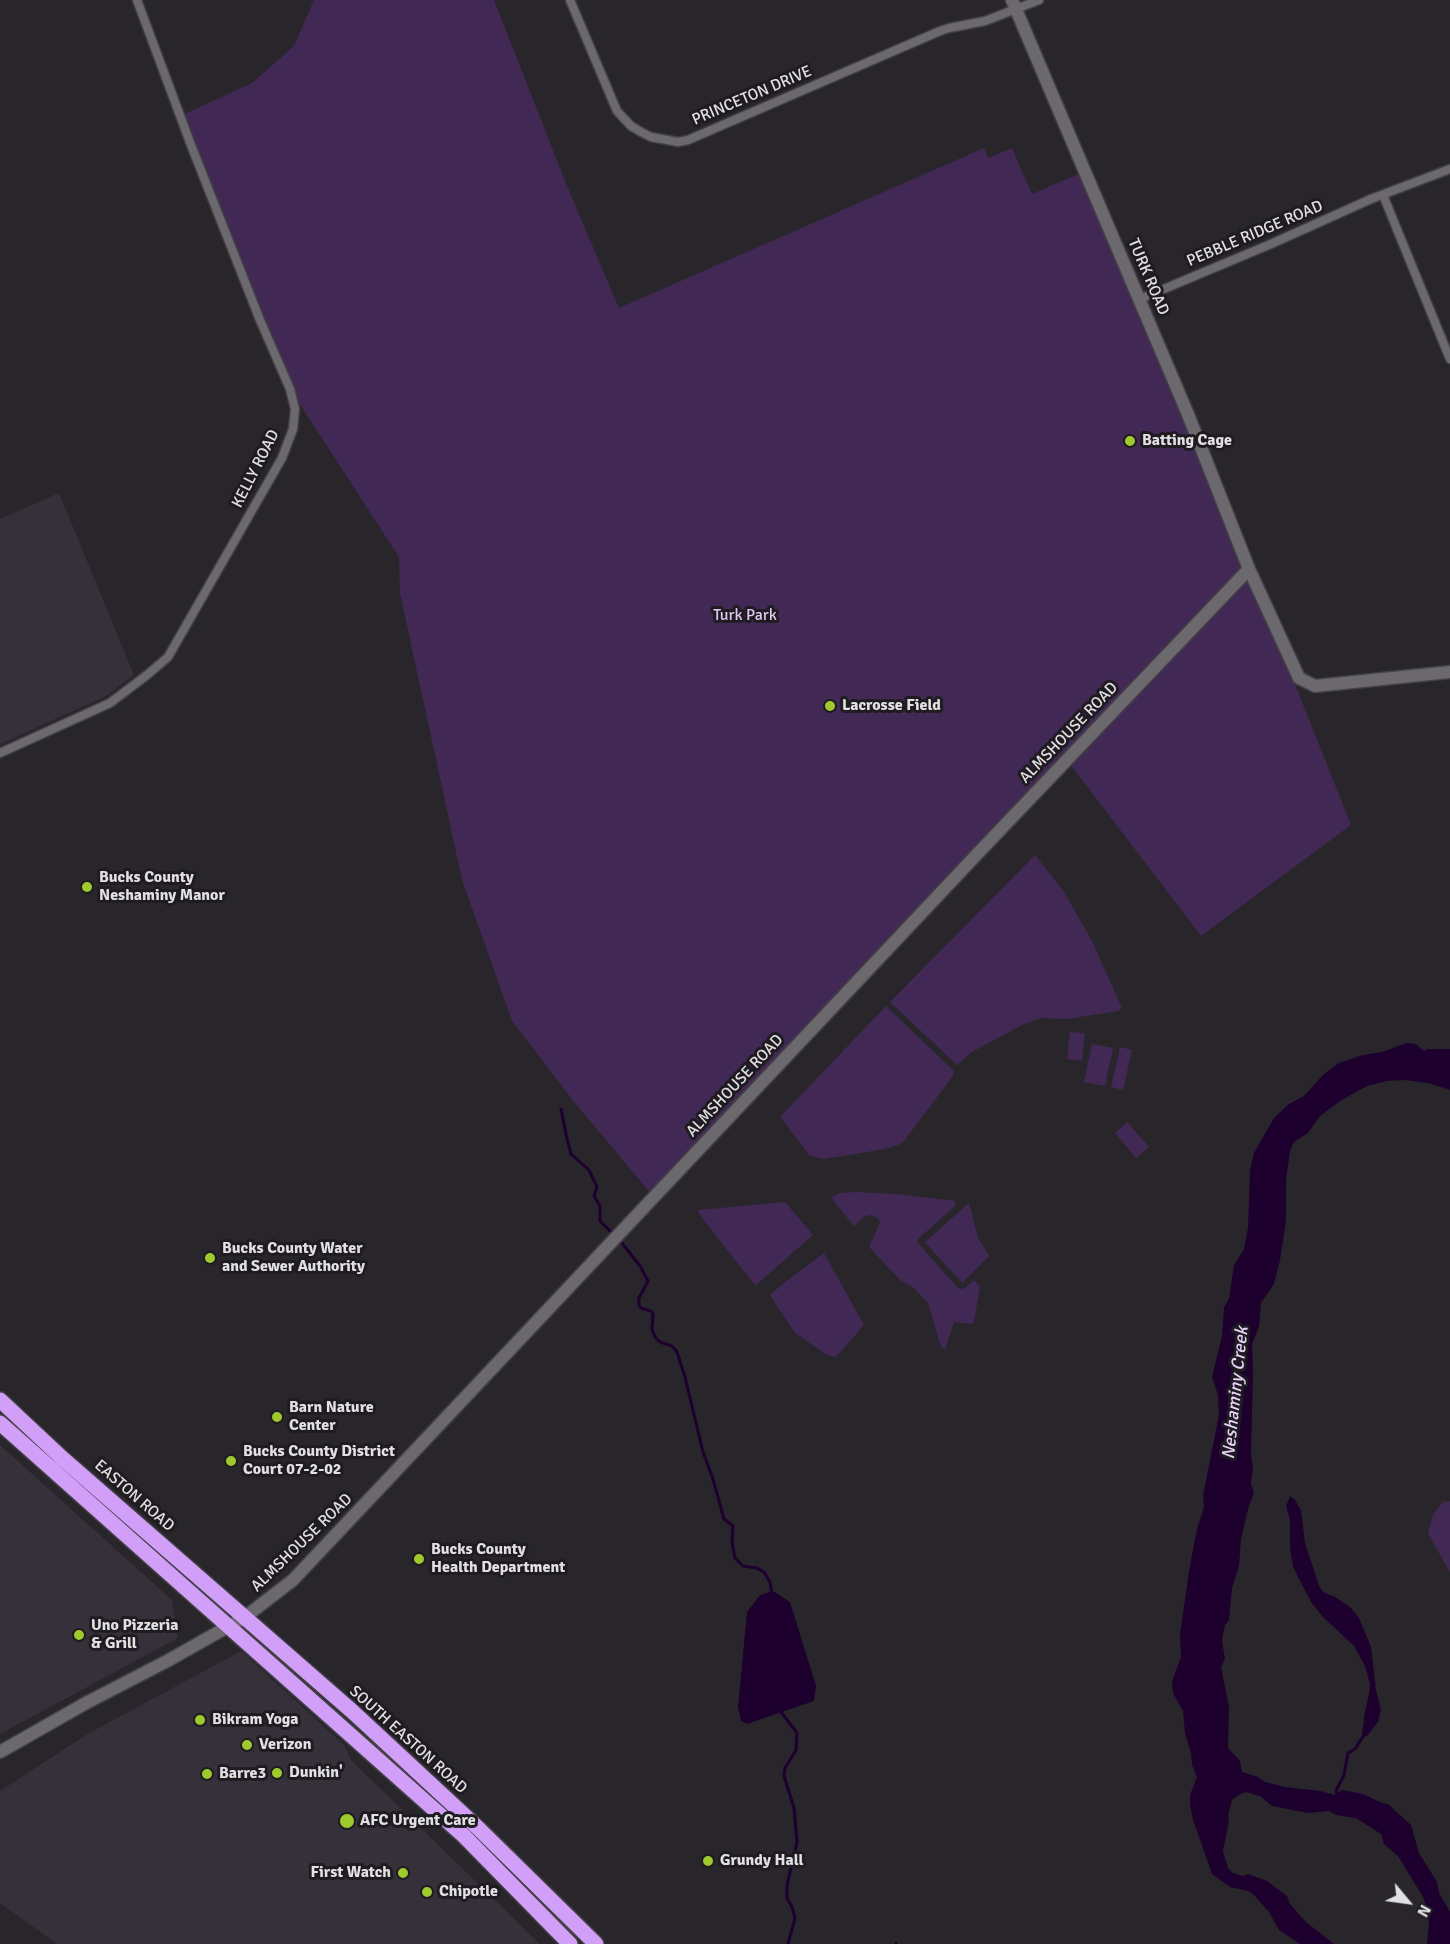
<!DOCTYPE html>
<html>
<head>
<meta charset="utf-8">
<style>
  body { margin:0 }
  #map { position:relative; width:1450px; height:1944px; overflow:hidden; background:#28262b; font-family:Signika,sans-serif }
  canvas { display:block }
  .north { position:absolute; left:1378px; top:1872px; width:60px; height:60px; -webkit-text-stroke:4px #1f1c21; paint-order:stroke; rotate:119deg; font-size:16px; font-weight:700; line-height:24px; text-align:center; color:#e2e0e3 }
  .north::after { content:''; display:block; margin:auto; width:21px; height:27px; background:#e2e0e3; clip-path:polygon(50% 0,100% 100%,50% 72%,0 100%) }
</style>
</head>
<body>
<div id="map">
<canvas width="1450" height="1944"></canvas>
<div class="north">N</div>
</div>
<script>
const c = document.querySelector('canvas').getContext('2d');
c.lineJoin = 'round';
function paint(path, color) {
  c.fillStyle = color;
  c.fill(path, 'evenodd');
}
function toPath(rows) {
  const path = new Path2D();
  for (const r of rows) {
    path.moveTo(r[0], r[1]);
    for (let i = 2; i < r.length; i += 2) path.lineTo(r[i], r[i + 1]);
  }
  return path;
}
function stroke(path, color, width, dash) {
  c.strokeStyle = color;
  c.lineWidth = width;
  c.lineCap = dash ? 'butt' : 'round';
  c.setLineDash(dash || []);
  c.stroke(path);
}
function drawText(font, color, halo, rows, align = 'center') {
  c.font = font + ' Signika,sans-serif';
  c.lineWidth = 6;
  c.setLineDash([]);
  c.textBaseline = 'middle';
  c.strokeStyle = halo;
  c.fillStyle = color;
  for (const [text, x, y, turn = 0] of rows) {
    c.save();
    c.translate(x, y);
    c.rotate((+turn || 0) * Math.PI / 180);
    c.textAlign = isNaN(turn) ? turn : align;
    if (halo) c.strokeText(text, 0, 0);
    c.fillText(text, 0, 0);
    c.restore();
  }
}
paint(toPath([
  [59,493,134,675,106,696,0,744,0,519],
  [0,1445,172,1600,178,1638,0,1734],
  [241,1651,345,1746,351,1760,540,1944,57,1944,0,1903,0,1791,86,1735]
]), '#353039');
paint(toPath([
  [314,0,494,0,567,186,619,308,984,148,988,158,1012,148,1032,194,1083,172,1249,569,1351,825,1201,936,1067,760,653,1196,575,1103,512,1021,462,880,400,593,399,557,290,389,180,116,252,83,294,46],
  [1035,855,1064,892,1092,941,1122,1008,1118,1011,1067,1019,1041,1018,1024,1024,972,1052,957,1065,890,1002],
  [886,1006,954,1071,953,1076,904,1141,898,1145,885,1149,824,1159,810,1156,780,1117],
  [1070,1032,1085,1033,1082,1061,1067,1059],
  [1092,1044,1113,1048,1105,1086,1084,1082],
  [1120,1047,1132,1050,1123,1090,1111,1087],
  [1127,1122,1149,1147,1136,1158,1115,1133],
  [856,1192,897,1194,955,1201,956,1204,953,1208,919,1238,917,1242,957,1287,961,1289,965,1288,974,1280,980,1287,974,1322,971,1324,954,1322,945,1350,940,1344,928,1303,914,1288,900,1280,869,1247,880,1223,879,1219,872,1215,865,1216,854,1226,833,1200,832,1197,839,1193],
  [785,1202,813,1235,756,1285,754,1284,699,1214,698,1210],
  [969,1203,978,1238,989,1256,962,1283,925,1242],
  [824,1253,864,1325,836,1357,827,1355,795,1333,771,1297,771,1294,784,1283],
  [1450,1501,1450,1572,1428,1534,1433,1515,1443,1502]
]), '#422854');
paint(toPath([
  [1406,1043,1416,1044,1424,1051,1428,1049,1450,1049,1450,1090,1428,1083,1404,1080,1387,1081,1367,1086,1340,1101,1320,1116,1308,1133,1294,1142,1290,1151,1286,1180,1286,1220,1280,1260,1274,1284,1261,1303,1259,1327,1252,1344,1253,1372,1251,1455,1253,1469,1251,1484,1254,1493,1248,1509,1241,1539,1239,1566,1232,1588,1229,1620,1225,1625,1222,1640,1225,1659,1221,1667,1229,1707,1228,1748,1240,1761,1242,1772,1258,1777,1265,1782,1285,1787,1321,1791,1334,1795,1342,1790,1363,1794,1382,1803,1388,1804,1411,1825,1419,1853,1437,1882,1439,1893,1450,1912,1450,1944,1427,1944,1429,1922,1427,1909,1423,1897,1398,1856,1384,1844,1381,1834,1356,1818,1336,1815,1329,1811,1308,1813,1272,1806,1260,1796,1246,1792,1240,1794,1232,1800,1228,1815,1229,1821,1223,1851,1228,1868,1233,1873,1243,1876,1248,1874,1267,1881,1287,1896,1290,1904,1306,1922,1334,1944,1300,1944,1279,1930,1269,1912,1254,1895,1249,1891,1230,1887,1212,1874,1193,1820,1190,1805,1190,1795,1197,1777,1192,1765,1191,1753,1185,1733,1183,1711,1173,1693,1172,1681,1181,1657,1180,1635,1189,1571,1197,1529,1204,1507,1203,1495,1219,1415,1218,1395,1212,1377,1222,1336,1224,1307,1229,1299,1234,1265,1244,1249,1248,1228,1250,1170,1254,1153,1274,1118,1289,1104,1304,1096,1323,1075,1339,1063,1363,1055,1382,1052],
  [1290,1496,1295,1500,1301,1510,1305,1543,1319,1586,1323,1592,1335,1597,1350,1607,1359,1618,1371,1647,1376,1690,1381,1710,1378,1722,1367,1736,1362,1735,1365,1711,1369,1694,1370,1684,1365,1666,1354,1646,1323,1617,1311,1602,1293,1567,1290,1548,1290,1520,1286,1506],
  [773,1591,790,1602,816,1686,814,1701,747,1724,741,1721,738,1707,747,1612,760,1595]
]), '#1d002e');
stroke(toPath([
  [561,1109,567,1139,571,1154,589,1170,597,1187,594,1196,600,1206,600,1221,611,1232],
  [622,1243,640,1266,648,1281,639,1298,639,1305,641,1308,651,1311,653,1314,652,1330,656,1338,660,1342,672,1346,677,1352,685,1377,703,1452,713,1479,724,1519,733,1526,732,1542,735,1558,743,1566,757,1568,764,1572,770,1582,772,1595],
  [781,1712,797,1733,796,1750,785,1768,784,1776,794,1808,797,1842,787,1885,787,1898,792,1907,795,1918,788,1944],
  [1338,1796,1336,1791,1344,1775,1348,1753,1355,1749,1364,1735],
  [896,1943,896,1944]
]), '#1d002e', 3);
const street = toPath([
  [570,0,617,111,631,126,641,132,651,137,678,142,688,140,940,31,949,28,985,21,1039,0],
  [1383,195,1450,359],
  [1140,299,1271,244,1371,199,1450,169],
  [0,753,110,703,147,675,168,657,282,458,293,429,295,409,290,389,260,320,191,145,137,0]
]);
const secondary = toPath([
  [1012,0,1187,412,1249,569,1299,678,1315,686,1450,672],
  [0,1752,86,1703,169,1660,245,1617,293,1580,980,851,1249,569]
]);
const highway = toPath([
  [0,1400,62,1458,353,1712,478,1828,596,1944],
  [0,1423,464,1836,570,1944]
]);
stroke(street, '#434145', 11);
stroke(secondary, '#434145', 15);
stroke(highway, '#434145', 18);
stroke(street, '#6b686e', 8);
stroke(secondary, '#6b686e', 12);
stroke(highway, '#d19ef8', 15);
for (const [x, y, r, color] of [
  [1130,441,6,"#9fca2e"],
  [830,706,6,"#9fca2e"],
  [87,887,6,"#9fca2e"],
  [210,1258,6,"#9fca2e"],
  [277,1417,6,"#9fca2e"],
  [231,1461,6,"#9fca2e"],
  [419,1559,6,"#9fca2e"],
  [79,1635,6,"#9fca2e"],
  [200,1720,6,"#9fca2e"],
  [247,1745,6,"#9fca2e"],
  [277,1773,6,"#9fca2e"],
  [207,1774,6,"#9fca2e"],
  [347,1821,8,"#9fca2e"],
  [708,1861,6,"#9fca2e"],
  [403,1873,6,"#9fca2e"],
  [427,1892,6,"#9fca2e"]
]) {
  const dot = new Path2D();
  dot.arc(x, y, r, 0, 2 * Math.PI);
  c.fillStyle = color;
  c.fill(dot);
  stroke(dot, '#1f1c21', 2);
}
drawText('16px', '#e2e0e3', '#1f1c21', [
  ["PRINCETON DRIVE",752,96,-23],
  ["PEBBLE RIDGE ROAD",1255,234,-23],
  ["TURK ROAD",1148,277,67],
  ["KELLY ROAD",256,469,-63],
  ["ALMSHOUSE ROAD",1069,733,-46],
  ["ALMSHOUSE ROAD",735,1086,-47],
  ["EASTON ROAD",134,1496,41],
  ["ALMSHOUSE ROAD",302,1543,-44],
  ["SOUTH EASTON ROAD",408,1740,42]
]);
drawText('bold 16px', '#e2e0e3', '#1f1c21', [
  ["Batting Cage",1142,441],
  ["Lacrosse Field",842,706],
  ["Bucks County",99,878],
  ["Neshaminy Manor",99,896],
  ["Bucks County Water",222,1249],
  ["and Sewer Authority",222,1267],
  ["Barn Nature",289,1408],
  ["Center",289,1426],
  ["Bucks County District",243,1452],
  ["Court 07-2-02",243,1470],
  ["Bucks County",431,1550],
  ["Health Department",431,1568],
  ["Uno Pizzeria",91,1626],
  ["& Grill",91,1644],
  ["Bikram Yoga",212,1720],
  ["Verizon",259,1745],
  ["Dunkin'",289,1773],
  ["Barre3",219,1774],
  ["AFC Urgent Care",360,1821],
  ["Grundy Hall",720,1861],
  ["First Watch",391,1873,"right"],
  ["Chipotle",439,1892]
], 'left');
drawText('16px', '#e0caf2', '#1f1c21', [
  ["Turk Park",745,616]
]);
drawText('italic 18px', '#e9d3fb', '#1f1c21', [
  ["Neshaminy Creek",1236,1393,-84]
]);
</script>
</body>
</html>
